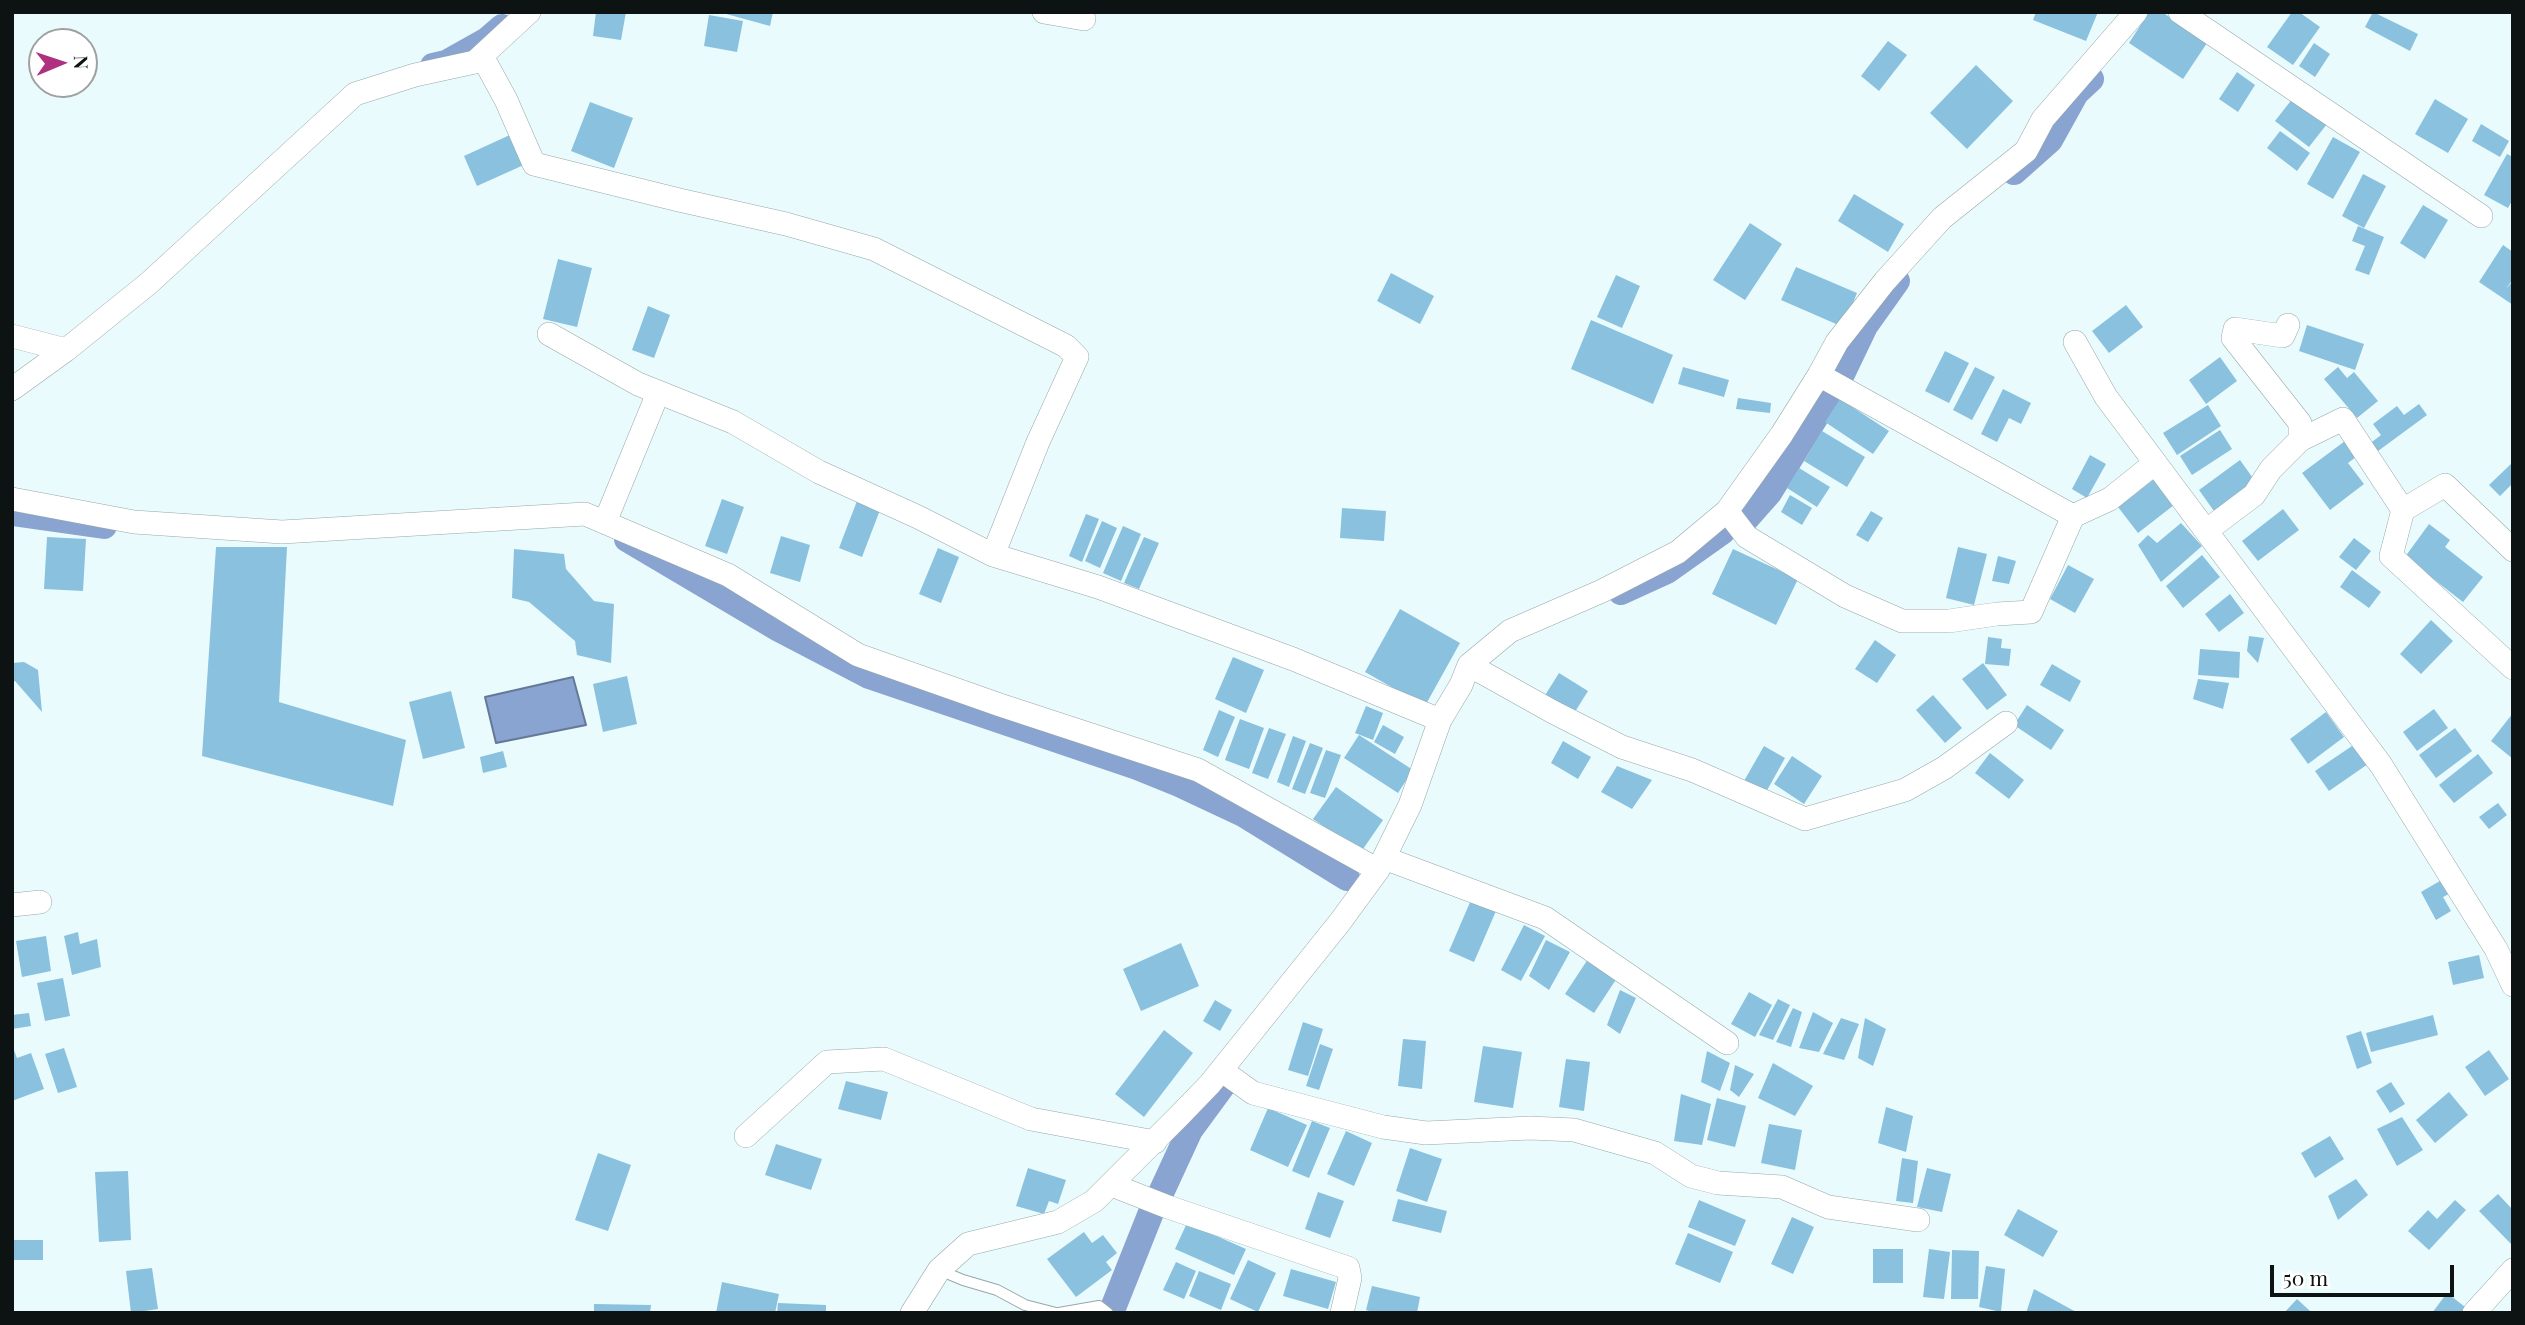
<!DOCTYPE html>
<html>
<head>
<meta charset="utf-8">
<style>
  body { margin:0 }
  #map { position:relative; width:2525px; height:1325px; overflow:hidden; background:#eafbfd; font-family:"Playfair Display",serif }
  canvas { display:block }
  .frame { position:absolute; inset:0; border:14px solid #0d1313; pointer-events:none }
  .north { position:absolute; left:28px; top:28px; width:70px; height:70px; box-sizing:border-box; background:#fff; border:2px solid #9ea1a1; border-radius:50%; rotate:88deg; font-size:19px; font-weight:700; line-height:28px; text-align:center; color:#0d1313 }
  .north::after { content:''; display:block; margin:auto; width:24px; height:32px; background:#af307f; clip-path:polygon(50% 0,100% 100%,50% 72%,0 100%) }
  .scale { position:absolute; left:2270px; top:1265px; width:184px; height:32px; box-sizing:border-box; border:4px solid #0d1313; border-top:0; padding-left:9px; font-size:21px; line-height:24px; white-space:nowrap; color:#0d1313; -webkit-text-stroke:5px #fff; paint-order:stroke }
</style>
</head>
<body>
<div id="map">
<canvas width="2525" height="1325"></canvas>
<div class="frame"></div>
<div class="north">N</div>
<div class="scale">50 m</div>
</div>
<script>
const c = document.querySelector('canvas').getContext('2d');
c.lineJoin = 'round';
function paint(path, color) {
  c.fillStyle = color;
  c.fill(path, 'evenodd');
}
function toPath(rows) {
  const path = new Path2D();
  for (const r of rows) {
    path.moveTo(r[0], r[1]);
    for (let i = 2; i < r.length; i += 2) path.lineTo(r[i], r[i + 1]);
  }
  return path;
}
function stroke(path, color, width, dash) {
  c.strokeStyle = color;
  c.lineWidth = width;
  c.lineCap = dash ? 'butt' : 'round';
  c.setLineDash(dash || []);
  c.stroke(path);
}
const water = toPath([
  [573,677,586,725,496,743,485,697,573,677]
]);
paint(water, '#8aa4d1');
stroke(water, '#647898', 2);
stroke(toPath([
  [433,66,446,63,487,40,502,27],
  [2014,172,2050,140,2076,93,2091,79],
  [12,513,104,526],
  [1746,519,1769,493,1841,376,1865,326,1897,281],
  [627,539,779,629,869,676,1137,767,1179,784,1243,814,1347,878],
  [1621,592,1667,571,1722,532],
  [1160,1195,1190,1130,1223,1085],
  [1111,1313,1152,1210]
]), '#8aa4d1', 26);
paint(toPath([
  [596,12,626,12,621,40,593,36],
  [719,12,773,12,770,26],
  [2036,12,2098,12,2086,41,2033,20],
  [2149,12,2162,12,2207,43,2183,79,2129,43],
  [2292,12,2299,12,2320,27,2293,65,2267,47],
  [2373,12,2418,34,2410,51,2365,27],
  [709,15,743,21,737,52,704,46],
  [1888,41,1907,55,1879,91,1861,76],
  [2314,43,2330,54,2315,77,2299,66],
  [1976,65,2013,101,1967,149,1930,113],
  [2237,72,2255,85,2238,112,2219,99],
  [2293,98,2327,124,2309,147,2275,121],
  [2435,99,2468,119,2448,153,2415,134],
  [590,102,633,118,614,168,571,151],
  [2481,124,2509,141,2500,157,2472,141],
  [2280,131,2310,153,2297,171,2267,148],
  [512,134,526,164,477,186,464,156],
  [2333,137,2360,152,2333,199,2307,184],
  [2507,154,2513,157,2513,199,2508,208,2484,195],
  [2363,174,2386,186,2364,228,2342,216],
  [1854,194,1904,224,1888,252,1838,221],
  [2423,205,2448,220,2425,259,2400,243],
  [1750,223,1782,244,1745,300,1713,280],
  [2358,226,2384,237,2369,275,2355,270,2365,246,2352,241],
  [2503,245,2513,252,2513,279,2506,289,2513,281,2513,305,2479,282],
  [558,259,592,268,577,327,543,319],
  [1796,267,1857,293,1843,327,1781,300],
  [1391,273,1434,296,1420,324,1377,301],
  [1616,275,1640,286,1622,328,1597,317],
  [2126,305,2143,327,2109,353,2092,331],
  [648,306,670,315,654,358,632,350],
  [1591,320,1673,355,1653,404,1571,369],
  [2307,325,2364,344,2355,370,2299,351],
  [1945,351,1969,363,1949,403,1925,391],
  [2220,357,2237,381,2206,404,2189,380],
  [1683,367,1729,380,1724,397,1678,384],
  [1975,367,1995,377,1972,420,1953,410],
  [2338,367,2347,378,2354,372,2378,401,2357,418,2324,379],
  [2003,389,2031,403,2021,424,2009,418,1997,442,1981,434],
  [1738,398,1771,403,1770,413,1736,409],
  [1840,399,1889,431,1873,454,1825,422],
  [2419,404,2427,415,2374,454,2368,445,2381,435,2373,424,2397,406,2404,415],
  [2208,405,2221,426,2177,455,2163,433],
  [2220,430,2232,449,2192,475,2180,456],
  [1822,431,1865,457,1847,487,1804,461],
  [2345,441,2356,457,2348,463,2364,484,2330,510,2302,473],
  [2090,455,2106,464,2087,498,2072,489],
  [2240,460,2255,481,2214,511,2199,490],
  [2513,462,2513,483,2500,496,2489,485],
  [1799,468,1830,487,1817,507,1787,488],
  [2154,479,2174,505,2138,533,2118,507],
  [1790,495,1812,508,1802,525,1781,512],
  [722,499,744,507,727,554,705,546],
  [857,501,880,510,862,557,839,548],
  [1342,508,1386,511,1384,541,1340,538],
  [2283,509,2299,530,2258,561,2242,541],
  [1871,511,1883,518,1868,542,1856,535],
  [1086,514,1099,519,1082,562,1069,556],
  [1102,521,1117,528,1100,568,1085,561],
  [2181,523,2202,546,2161,582,2138,545,2148,535,2157,543],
  [2429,524,2450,540,2445,547,2483,577,2463,602,2405,557],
  [1123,526,1141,534,1121,581,1103,573],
  [781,536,810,545,800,582,770,573],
  [47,537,86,539,83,591,44,589],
  [1144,537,1159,543,1139,589,1124,583],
  [2354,538,2371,551,2356,570,2339,557],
  [216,547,287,547,279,702,406,740,393,806,202,756],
  [1958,547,1987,554,1974,605,1946,598],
  [938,548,959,557,941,603,919,594],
  [514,549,564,554,566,569,594,601,614,604,611,663,577,655,575,641,529,602,512,598],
  [1733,549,1798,579,1776,625,1712,594],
  [2202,555,2220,577,2183,608,2166,586],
  [1998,556,2016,561,2009,584,1992,581],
  [2068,565,2094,579,2075,613,2050,599],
  [2352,570,2381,592,2369,608,2340,587],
  [2230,594,2244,613,2219,632,2205,614],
  [1400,609,1460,643,1425,706,1365,672],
  [2431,620,2453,641,2421,674,2400,654],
  [2249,636,2264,638,2258,663,2247,651],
  [1988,637,2002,639,2001,648,2011,649,2009,666,1985,664],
  [1875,640,1896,655,1877,683,1855,669],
  [2200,649,2240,652,2239,678,2198,675],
  [1233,657,1264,670,1246,713,1215,699],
  [24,662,38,670,42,712,15,681,12,682,12,663],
  [1983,663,2007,695,1987,710,1962,679],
  [2052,664,2081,681,2070,702,2040,685],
  [1559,673,1588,691,1573,715,1544,697],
  [627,676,637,724,603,732,593,684],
  [2198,679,2229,683,2223,709,2193,699],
  [451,691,465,748,423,759,409,702],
  [1933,695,1962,728,1945,743,1916,710],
  [2027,705,2064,730,2051,750,2014,725],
  [1366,706,1383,713,1373,740,1355,733],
  [2434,709,2448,728,2417,751,2403,732],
  [1219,710,1235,717,1218,757,1203,750],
  [2326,712,2344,737,2308,764,2290,739],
  [2513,713,2513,759,2491,741],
  [1240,719,1264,728,1249,769,1225,760],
  [1383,725,1404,737,1395,754,1374,742],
  [1269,728,1286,734,1268,779,1252,773],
  [2455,728,2472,751,2436,778,2419,755],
  [1359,735,1413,770,1398,793,1344,758],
  [1293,736,1306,741,1289,787,1277,782],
  [1563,741,1591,757,1578,779,1551,763],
  [1310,743,1323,748,1305,794,1292,789],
  [2355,744,2368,764,2329,791,2315,771],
  [1764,746,1785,758,1765,794,1744,781],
  [1326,750,1341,755,1325,798,1310,793],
  [503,751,507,767,483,773,480,757],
  [1990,753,2024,780,2009,799,1975,773],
  [2478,754,2493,773,2454,803,2439,785],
  [1792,756,1822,776,1804,804,1774,784],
  [1617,766,1652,780,1632,809,1601,792],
  [1336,787,1383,820,1361,852,1313,819],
  [2498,803,2507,815,2489,829,2479,817],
  [2445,878,2453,892,2443,897,2451,911,2436,920,2421,892],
  [1471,900,1496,911,1474,962,1449,951],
  [1524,925,1545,936,1521,981,1501,970],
  [78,932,80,944,97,939,101,967,72,975,64,936],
  [46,936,51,971,22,977,16,941],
  [1546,940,1570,952,1549,990,1529,976],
  [1181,943,1199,986,1141,1011,1123,969],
  [2479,955,2484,978,2453,985,2448,962],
  [1588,959,1617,978,1594,1013,1565,994],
  [63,978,70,1016,45,1021,37,983],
  [1620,990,1636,998,1620,1034,1607,1025],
  [1749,992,1772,1005,1755,1037,1731,1024],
  [1778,999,1790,1005,1773,1040,1759,1035],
  [1215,1000,1232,1010,1220,1031,1203,1021],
  [1793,1008,1802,1012,1791,1047,1776,1042],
  [1813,1012,1833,1023,1819,1052,1799,1048],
  [29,1013,31,1026,12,1029,12,1015],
  [2433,1015,2438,1035,2371,1052,2366,1033],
  [1841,1018,1859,1024,1844,1060,1823,1054],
  [1865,1018,1886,1029,1873,1066,1858,1058],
  [1303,1022,1323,1029,1308,1076,1288,1070],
  [1164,1030,1193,1053,1144,1117,1115,1094],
  [2361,1031,2372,1063,2357,1069,2346,1036],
  [1403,1039,1426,1041,1422,1089,1398,1086],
  [1320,1044,1333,1049,1319,1090,1306,1086],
  [12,1045,17,1058,31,1053,44,1089,12,1101],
  [1483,1046,1522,1052,1513,1108,1474,1102],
  [64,1048,77,1087,58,1093,45,1054],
  [2489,1050,2509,1079,2485,1096,2465,1067],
  [1707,1051,1730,1063,1720,1091,1701,1082],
  [1566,1059,1590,1062,1584,1111,1559,1107],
  [1773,1063,1813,1086,1795,1116,1758,1098],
  [1735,1065,1754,1074,1739,1097,1730,1090],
  [846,1081,888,1092,881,1120,838,1109],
  [2391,1082,2405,1104,2390,1113,2376,1091],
  [2449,1092,2468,1115,2435,1143,2416,1120],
  [1681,1094,1711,1104,1702,1145,1674,1141],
  [1717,1098,1746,1106,1735,1147,1707,1140],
  [1886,1107,1913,1116,1906,1152,1878,1143],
  [1268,1108,1307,1125,1288,1167,1250,1150],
  [2402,1117,2423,1150,2397,1166,2377,1129],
  [1312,1121,1330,1128,1309,1178,1292,1171],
  [1769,1124,1802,1130,1795,1170,1761,1163],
  [1346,1131,1372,1143,1354,1186,1327,1174],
  [2330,1136,2344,1159,2315,1178,2301,1153],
  [776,1144,822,1159,811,1190,765,1175],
  [1410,1148,1442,1159,1427,1202,1396,1191],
  [598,1153,631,1165,608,1231,575,1220],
  [1902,1158,1918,1161,1913,1203,1896,1201],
  [1028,1168,1066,1180,1058,1204,1049,1201,1044,1214,1016,1206],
  [1927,1168,1951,1174,1942,1212,1917,1207],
  [128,1171,131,1240,99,1242,95,1172],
  [2356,1179,2368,1195,2338,1220,2328,1196],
  [1318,1192,1344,1201,1330,1238,1305,1229],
  [2498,1194,2513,1210,2513,1242,2511,1244,2479,1211],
  [1398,1199,1447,1211,1441,1233,1392,1221],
  [1699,1200,1746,1220,1735,1246,1688,1227],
  [2455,1200,2466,1210,2429,1250,2408,1231,2428,1210,2437,1219],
  [2018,1209,2058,1231,2043,1257,2004,1235],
  [1792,1217,1814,1227,1793,1274,1771,1264],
  [1187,1223,1246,1249,1234,1275,1175,1249],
  [1084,1232,1092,1243,1103,1235,1117,1253,1106,1262,1112,1270,1076,1297,1047,1259],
  [1688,1233,1733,1252,1720,1283,1675,1264],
  [12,1240,43,1240,43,1260,12,1260],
  [1873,1249,1903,1249,1903,1283,1873,1283],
  [1929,1249,1950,1252,1944,1299,1923,1297],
  [1952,1250,1979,1251,1978,1299,1951,1299],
  [1248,1260,1276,1273,1258,1312,1230,1299],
  [1176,1262,1196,1271,1184,1299,1163,1290],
  [1986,1266,2005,1269,2001,1312,1979,1307],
  [152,1268,158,1309,131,1313,126,1271],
  [1291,1269,1336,1282,1328,1309,1283,1296],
  [1199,1271,1231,1284,1221,1310,1189,1296],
  [722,1282,779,1294,775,1313,716,1313],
  [1372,1286,1420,1297,1417,1313,1376,1313,1366,1310],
  [2034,1289,2078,1313,2026,1313],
  [2447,1293,2469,1310,2466,1313,2432,1313],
  [2297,1299,2310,1311,2309,1313,2284,1313],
  [778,1303,826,1305,826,1313,777,1313],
  [594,1304,651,1305,650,1313,594,1313]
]), '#89c1df');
const service = toPath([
  [939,1270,963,1280,997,1290,1025,1305,1056,1313],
  [1059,1313,1099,1306,1108,1313]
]);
const minor = toPath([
  [1044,12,1084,19],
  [2180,12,2481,216],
  [482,56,506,100,534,164,679,200,786,224,874,249,1066,346,1077,357,1038,442,993,555],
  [2288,325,2283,336,2235,329,2233,338,2300,423,2300,440],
  [549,334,638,384,733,422,819,472,918,517,993,555,1098,587,1293,659,1440,720],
  [12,336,66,350],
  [2075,342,2106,397,2381,765,2496,949,2513,985],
  [1819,375,2073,516,2110,499,2155,463],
  [12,389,66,350,149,283,355,94,415,75,475,62,529,12],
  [12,499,134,522,282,532,585,514,728,575,858,655,1000,705,1198,770,1378,870],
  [2403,510,2445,485,2513,550],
  [1727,511,1747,537,1845,596,1902,621,1949,621,1997,614,2031,612,2073,516],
  [605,522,658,393],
  [2206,531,2254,495,2271,469,2300,440,2343,419,2403,510,2391,556,2513,668],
  [1469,665,1553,712,1622,747,1692,770,1805,819,1905,790,1944,768,2006,723],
  [1384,858,1545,918,1727,1043],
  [12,905,40,902],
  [1221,1070,1253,1093,1383,1127,1426,1133,1530,1128,1574,1130,1655,1153,1691,1176,1718,1183,1782,1187,1828,1207,1918,1220],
  [746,1136,827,1062,884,1059,1031,1119,1155,1142],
  [1112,1185,1168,1207,1348,1268,1350,1278,1342,1313],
  [912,1313,939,1270,968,1244,1058,1222,1094,1201,1180,1115,1210,1084,1340,922,1378,870,1410,805,1440,720,1461,685,1469,665,1510,631,1602,591,1678,552,1727,511,1782,434,1819,375,1837,342,1885,281,1942,218,2026,151,2043,119,2136,12],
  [2474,1313,2513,1270]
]);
stroke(service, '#97a7a9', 12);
stroke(minor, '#97a7a9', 24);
stroke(service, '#fff', 10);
stroke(minor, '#fff', 23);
</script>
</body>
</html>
